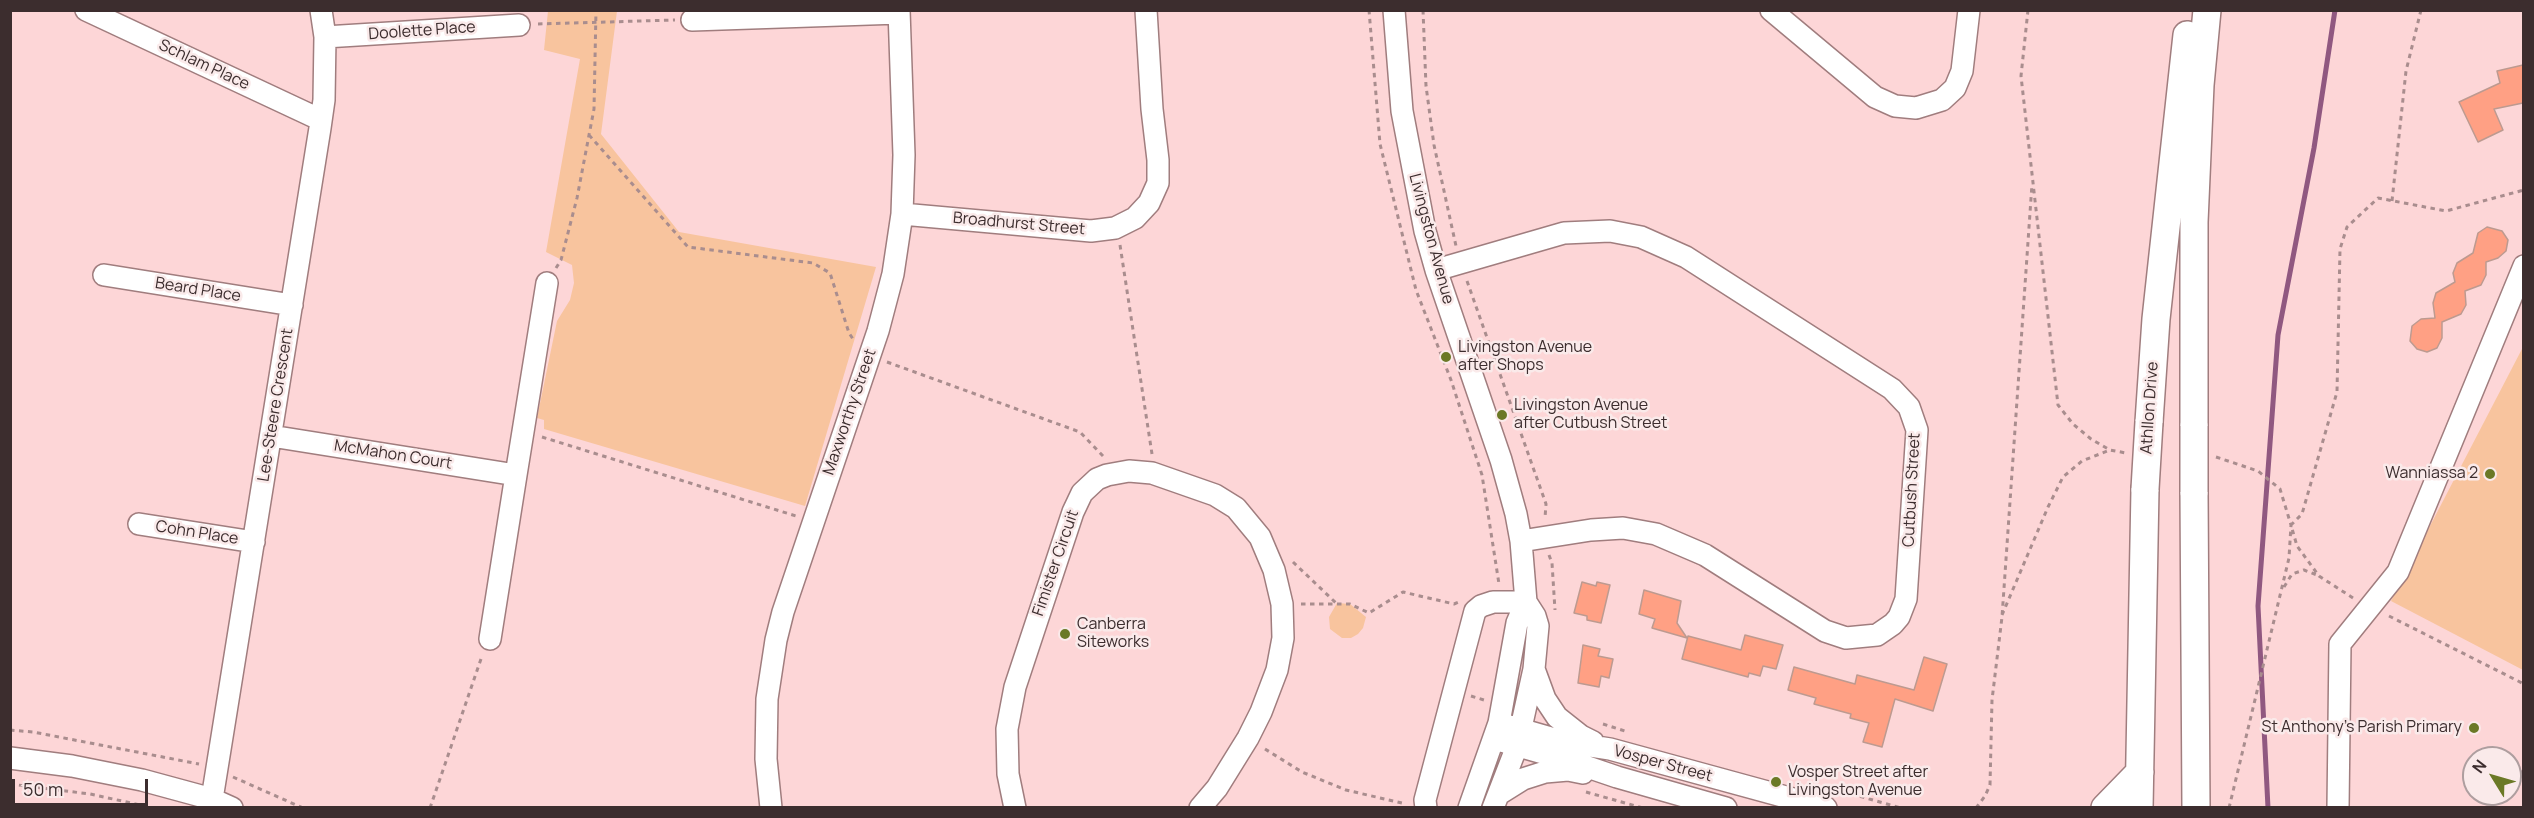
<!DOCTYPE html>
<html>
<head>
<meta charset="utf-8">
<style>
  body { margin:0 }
  #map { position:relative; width:2534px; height:818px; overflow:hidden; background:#fdd6d7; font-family:Manrope,sans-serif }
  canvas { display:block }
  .frame { position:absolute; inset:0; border:12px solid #3c2d2e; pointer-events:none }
  .north { position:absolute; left:2462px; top:746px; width:60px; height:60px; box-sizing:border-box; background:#faeaea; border:2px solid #ae9e9f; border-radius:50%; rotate:307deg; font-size:16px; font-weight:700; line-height:24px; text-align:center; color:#3c2d2e }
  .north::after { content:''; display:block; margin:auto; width:21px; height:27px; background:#6b7926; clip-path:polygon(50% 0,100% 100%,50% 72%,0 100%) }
  .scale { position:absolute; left:12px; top:779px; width:136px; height:27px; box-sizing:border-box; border:3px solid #3c2d2e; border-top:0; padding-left:8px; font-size:18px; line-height:21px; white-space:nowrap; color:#3c2d2e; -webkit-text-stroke:4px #faeaea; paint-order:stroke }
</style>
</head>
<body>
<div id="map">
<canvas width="2534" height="818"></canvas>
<div class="frame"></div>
<div class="north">N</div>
<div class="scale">50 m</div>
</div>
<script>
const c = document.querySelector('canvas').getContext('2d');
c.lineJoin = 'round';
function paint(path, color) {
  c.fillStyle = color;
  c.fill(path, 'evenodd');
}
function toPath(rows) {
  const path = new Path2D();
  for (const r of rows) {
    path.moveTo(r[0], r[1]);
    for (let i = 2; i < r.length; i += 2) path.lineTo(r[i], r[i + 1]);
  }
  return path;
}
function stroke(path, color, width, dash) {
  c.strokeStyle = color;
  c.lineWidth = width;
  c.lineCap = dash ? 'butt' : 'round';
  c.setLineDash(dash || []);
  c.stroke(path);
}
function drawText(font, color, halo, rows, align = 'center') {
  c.font = font + ' Manrope,sans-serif';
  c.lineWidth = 5;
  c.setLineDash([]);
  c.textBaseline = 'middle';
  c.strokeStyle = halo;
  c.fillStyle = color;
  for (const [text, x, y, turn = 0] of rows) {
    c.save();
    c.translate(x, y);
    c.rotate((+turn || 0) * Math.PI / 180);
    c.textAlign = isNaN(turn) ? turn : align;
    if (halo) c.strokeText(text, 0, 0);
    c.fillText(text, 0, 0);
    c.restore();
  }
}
paint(toPath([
  [548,11,617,11,601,134,679,232,876,267,805,506,544,429,544,420,537,418,557,321,570,300,574,283,572,265,546,252,580,59,544,50],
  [2523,347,2523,670,2391,601],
  [1337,603,1350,604,1366,617,1363,628,1358,634,1351,638,1342,638,1330,629,1329,617]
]), '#f8c49e');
stroke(toPath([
  [2268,808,2258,606,2278,335,2314,148,2335,10]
]), '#905880', 5);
const building = toPath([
  [2523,65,2523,103,2494,109,2503,130,2478,142,2459,102,2500,83,2497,71,2523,65],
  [2487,227,2502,231,2508,240,2506,251,2498,258,2486,262,2486,275,2481,285,2465,291,2466,305,2461,314,2442,322,2442,338,2437,348,2427,352,2417,349,2410,341,2412,326,2421,319,2435,318,2433,303,2436,293,2455,282,2453,273,2457,263,2473,253,2478,233,2487,227],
  [1582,582,1596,586,1597,582,1610,585,1601,623,1587,620,1587,616,1574,613,1582,582],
  [1644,590,1681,601,1677,623,1687,638,1652,628,1655,619,1639,614,1644,590],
  [1745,635,1783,645,1776,669,1763,666,1760,676,1749,673,1748,677,1682,659,1688,636,1741,650,1745,635],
  [1583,645,1600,649,1598,656,1613,659,1609,678,1601,676,1599,687,1578,683,1583,645],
  [1924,657,1947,664,1933,711,1895,699,1882,747,1863,742,1869,723,1850,718,1851,714,1814,704,1816,698,1788,690,1794,667,1855,684,1857,675,1914,690,1924,657]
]);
paint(building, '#ffa084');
stroke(building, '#bd9a90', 1.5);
const minor = toPath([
  [86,10,321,120],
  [1394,10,1402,111,1425,231,1436,270,1501,460,1516,514,1521,541,1526,602,1517,623,1499,723,1469,808],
  [1771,10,1875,97,1895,106,1916,108,1942,100,1955,88,1962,71,1969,10],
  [692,20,899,13],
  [325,37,519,25],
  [902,214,1091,231,1115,228,1135,218,1149,203,1158,183,1158,160,1152,109,1146,10],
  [1436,270,1564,233,1610,231,1641,237,1686,257,1892,389,1909,407,1917,430,1906,599,1899,617,1893,624,1877,635,1846,638,1825,631,1705,555,1656,534,1623,528,1591,530,1521,541],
  [104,275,292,305],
  [271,436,516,475,547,283],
  [139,524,254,542],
  [490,639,516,475],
  [1534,669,1545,699,1557,717,1581,736,1593,742],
  [1499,723,1565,742,1610,749,1826,808],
  [1494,739,1567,760,1617,777,1726,808],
  [10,758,72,766,142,780,212,799,232,808],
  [1499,794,1523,779,1545,772,1568,770,1583,773],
  [212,799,320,128,324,100,325,37,321,10],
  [771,808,766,759,767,699,776,640,783,612,878,331,893,274,902,214,904,155,899,10],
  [1015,808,1008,774,1007,729,1015,687,1073,512,1082,493,1097,479,1107,475,1129,471,1152,473,1215,495,1236,508,1260,537,1274,570,1282,604,1283,638,1277,670,1261,712,1248,738,1217,788,1200,808],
  [1426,808,1425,800,1475,611,1481,606,1493,602,1526,602],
  [1493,808,1517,746,1534,669,1538,626,1535,616,1526,602],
  [2338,808,2340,644,2398,572,2524,266]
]);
const major = toPath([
  [2149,422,2156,319,2187,35],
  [2194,426,2194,222,2200,85,2207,10],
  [2194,492,2196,808],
  [2105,808,2140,772],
  [2139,808,2145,489]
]);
stroke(minor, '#a07d7e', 24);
stroke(major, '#a07d7e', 30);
stroke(toPath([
  [1369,10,1380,144,1416,290,1451,380,1482,475,1499,584],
  [1423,10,1426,86,1434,145,1456,246],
  [2028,10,2021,76,2058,405,2073,424,2091,439,2110,450,2126,453],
  [538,24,675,20],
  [589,135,688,247,813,263,830,273,849,333,855,342],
  [2392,201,2406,71,2421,10],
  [1120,245,1152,454],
  [556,268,561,260,577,198,594,109,596,10],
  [1467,281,1546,504,1545,518],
  [887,362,1080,432,1104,457],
  [542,437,796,516],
  [2216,457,2258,471,2280,489,2291,525,2289,558,2229,808],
  [1549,555,1552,563,1555,610],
  [1293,562,1336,603],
  [2284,587,2292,574,2304,570,2317,575],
  [2353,598,2319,576,2297,546,2291,525,2302,514,2337,392,2340,249,2347,227,2378,198,2446,211,2524,190],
  [1301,604,1350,604,1369,613,1403,592,1454,604,1459,602],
  [2002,615,2048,507,2063,477,2082,461,2110,450],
  [2389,616,2524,684],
  [1471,696,1484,700],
  [1603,724,1628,732],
  [10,730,33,732,199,764],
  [1265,749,1302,772,1346,790,1406,804],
  [2524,770,2520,774,2524,778],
  [233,777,303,808],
  [10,784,90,794,154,808],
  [1834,789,1901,808],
  [1586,792,1643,808],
  [430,808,482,656],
  [1976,808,1985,796,1990,785,1992,700,2002,617,2032,184]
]), '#a98d8e', 3, [4.5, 4.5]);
stroke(minor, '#fff', 21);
stroke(major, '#fff', 27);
const majorBridge = toPath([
  [2194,426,2194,492],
  [2145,489,2149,422]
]);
stroke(majorBridge, '#a07d7e', 30, []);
stroke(majorBridge, '#fff', 27);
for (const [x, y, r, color] of [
  [1446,357,6,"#6b7926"],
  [1502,415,6,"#6b7926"],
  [2490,474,6,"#6b7926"],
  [1065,634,6,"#6b7926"],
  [2474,728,6,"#6b7926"],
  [1776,782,6,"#6b7926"]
]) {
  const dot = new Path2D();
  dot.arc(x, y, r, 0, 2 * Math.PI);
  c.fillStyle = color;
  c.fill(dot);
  stroke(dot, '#faeaea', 2);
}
drawText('16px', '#3c2d2e', '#faeaea', [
  ["Doolette Place",422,31,-4],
  ["Schlam Place",204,65,25],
  ["Broadhurst Street",1019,224,5],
  ["Livingston Avenue",1431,239,75],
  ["Beard Place",198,290,9],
  ["Lee-Steere Crescent",276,405,-81],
  ["Athllon Drive",2150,408,-86],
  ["Maxworthy Street",850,412,-71],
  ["McMahon Court",393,455,9],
  ["Cutbush Street",1912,490,-87],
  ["Cohn Place",197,533,9],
  ["Fimister Circuit",1056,563,-71],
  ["Vosper Street",1663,764,15]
]);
drawText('16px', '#3c2d2e', '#faeaea', [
  ["Livingston Avenue",1458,348],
  ["after Shops",1458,366],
  ["Livingston Avenue",1514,406],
  ["after Cutbush Street",1514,424],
  ["Wanniassa 2",2478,474,"right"],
  ["Canberra",1077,625],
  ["Siteworks",1077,643],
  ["St Anthony’s Parish Primary",2462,728,"right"],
  ["Vosper Street after",1788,773],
  ["Livingston Avenue",1788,791]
], 'left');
</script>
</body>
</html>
